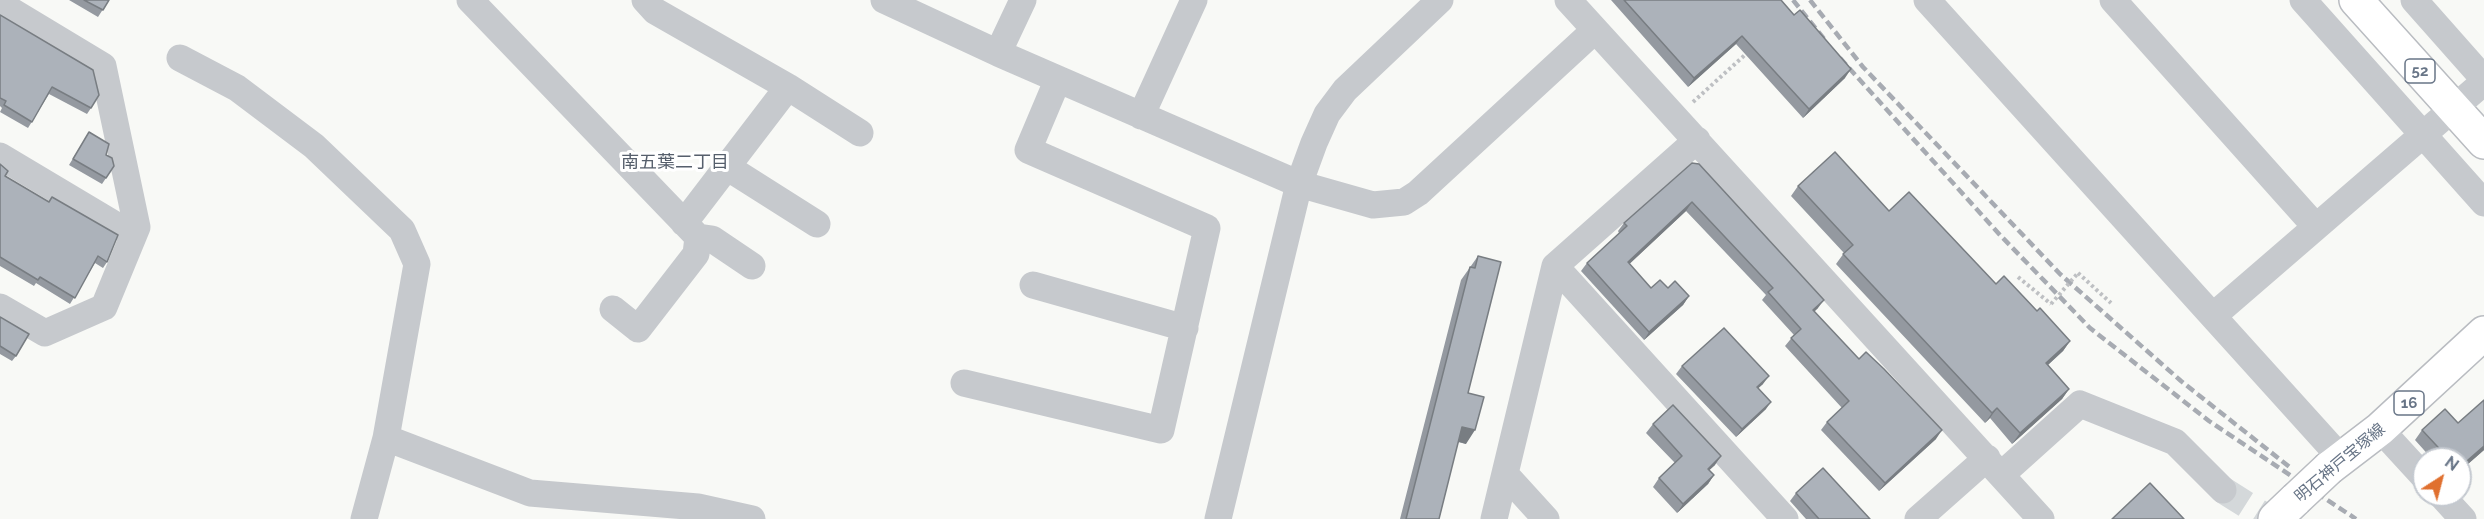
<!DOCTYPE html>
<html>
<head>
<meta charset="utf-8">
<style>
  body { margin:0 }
  #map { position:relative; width:2484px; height:519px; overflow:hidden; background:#f8f9f6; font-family:Raleway,sans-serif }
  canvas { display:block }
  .north { position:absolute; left:2412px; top:447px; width:60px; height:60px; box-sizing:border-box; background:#fff; border:2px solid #c3c8cf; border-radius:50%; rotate:36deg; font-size:16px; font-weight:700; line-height:24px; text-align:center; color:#687587 }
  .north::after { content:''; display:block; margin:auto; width:21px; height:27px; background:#e0702f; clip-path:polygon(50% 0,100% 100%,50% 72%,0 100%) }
</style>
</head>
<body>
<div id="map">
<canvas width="2484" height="519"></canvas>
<div class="north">N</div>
</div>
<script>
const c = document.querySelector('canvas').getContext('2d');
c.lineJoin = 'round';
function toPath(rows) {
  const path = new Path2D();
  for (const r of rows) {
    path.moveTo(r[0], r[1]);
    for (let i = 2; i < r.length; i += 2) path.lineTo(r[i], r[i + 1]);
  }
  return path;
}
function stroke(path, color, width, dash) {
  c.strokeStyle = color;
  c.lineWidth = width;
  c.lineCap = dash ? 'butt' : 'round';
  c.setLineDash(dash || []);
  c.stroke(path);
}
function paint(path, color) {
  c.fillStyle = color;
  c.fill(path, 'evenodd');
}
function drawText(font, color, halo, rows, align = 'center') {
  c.font = font + ' Raleway,"Noto Sans JP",sans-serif';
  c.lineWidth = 6;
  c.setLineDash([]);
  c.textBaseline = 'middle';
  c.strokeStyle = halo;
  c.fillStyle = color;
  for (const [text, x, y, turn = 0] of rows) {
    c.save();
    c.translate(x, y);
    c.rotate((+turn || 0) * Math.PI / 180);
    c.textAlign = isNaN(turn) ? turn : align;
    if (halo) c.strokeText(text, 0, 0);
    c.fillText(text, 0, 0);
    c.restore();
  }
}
stroke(toPath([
  [2223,490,2269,519]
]), '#d4d8da', 27, [27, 14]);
const major = toPath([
  [2356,0,2484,142],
  [2329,468,2380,429,2484,333],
  [2275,519,2296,499]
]);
stroke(major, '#b9bcc1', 36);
stroke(toPath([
  [1693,102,1747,53],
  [2078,273,2111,303],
  [2018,277,2051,304]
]), '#bec0c3', 4, [3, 3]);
stroke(toPath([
  [470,0,698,237,696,254,638,329,613,309],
  [645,0,655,11,788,87,860,133],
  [884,0,998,53,1299,184,1373,205,1404,202,1418,193,1595,30],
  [1568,0,2041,519],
  [1927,0,2341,458],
  [2113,0,2316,227],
  [2303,0,2484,203],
  [2414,0,2484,79],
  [0,4,103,66,137,227,104,307,45,333,0,307],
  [998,53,1023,0],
  [180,58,237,88,314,146,402,230,417,264,386,438,364,519],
  [1141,116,1194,0],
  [0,156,119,227,137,227],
  [727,167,817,224],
  [684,223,788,87],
  [698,237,712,239,752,266],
  [1555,266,1785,519],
  [1033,285,1185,328],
  [2213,316,2484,82],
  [964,383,1161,430,1207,228,1028,150,1058,79],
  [2380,429,2424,477],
  [386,438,530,493,698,507,752,519],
  [1505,474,1546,519],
  [2001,475,2080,404,2175,442,2223,490],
  [2441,495,2463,519],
  [1218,519,1299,184,1314,143,1327,114,1345,90,1440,0],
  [1494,519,1555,266,1697,140],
  [1918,519,1987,458]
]), '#c6c9cd', 27);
stroke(major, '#fff', 33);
stroke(toPath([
  [1793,0,1825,40],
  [1810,0,1863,67,2060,274,2181,381,2292,469],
  [1840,58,2000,235,2090,328,2209,421,2356,519]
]), '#a7abb2', 4.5, [9, 4.5]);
const majorBridge = toPath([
  [2296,499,2329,468]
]);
stroke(majorBridge, '#b9bcc1', 36, []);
stroke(toPath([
  [2051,304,2078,273]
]), '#bec0c3', 4, [3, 3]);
stroke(majorBridge, '#fff', 33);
paint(toPath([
  [69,0,109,0,98,17],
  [1611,0,1781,0,1845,78,1803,118,1736,44,1688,87],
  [0,15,91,108,87,114,49,94,28,128,0,112,2,108,0,106],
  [89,132,106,155,106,178,102,184,69,165],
  [1692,163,1818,308,1814,312,1859,359,1936,439,1879,491,1821,430,1827,422,1842,408,1785,346,1794,335,1762,300,1766,295,1686,211,1629,264,1651,288,1668,288,1689,296,1683,305,1644,340,1581,271,1587,263,1619,233,1618,231,1624,223],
  [0,164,5,176,107,262,103,268,95,263,70,304,36,283,34,286,0,266],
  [1798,186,1889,211,1996,284,2037,311,2070,341,2063,351,2048,365,2069,389,2062,399,2012,444,1990,418,1985,423,1836,264,1844,253,1791,196],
  [1478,256,1468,393,1466,444,1458,442,1439,519,1400,519,1461,280],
  [0,317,16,356,12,361,0,354],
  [1682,366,1763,384,1758,388,1766,409,1736,437,1676,374],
  [1653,424,1715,465,1709,470,1714,475,1708,484,1677,513,1653,487,1659,478,1675,463,1646,433],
  [2422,430,2484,450,2460,471,2460,459,2432,459,2415,440],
  [1796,493,1870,519,1806,519,1790,501]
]), '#9499a0');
paint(toPath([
  [1742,36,1736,44,1688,87,1694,78],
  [1851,69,1845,78,1803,118,1809,109],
  [1692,202,1686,211,1622,271,1628,262],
  [1689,296,1683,305,1644,340,1649,332],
  [1824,300,1818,308,1807,318,1813,310],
  [2070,341,2063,351,2039,373,2046,363],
  [1769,376,1763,384,1752,394,1757,387],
  [2069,389,2062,399,2012,444,2020,433],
  [1771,402,1766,409,1736,437,1742,429],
  [1997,408,1990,418,1985,423,1992,413],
  [1462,427,1475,430,1466,444,1453,440],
  [1942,430,1936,439,1879,491,1885,483],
  [2484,446,2484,450,2460,471,2460,467],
  [1721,456,1715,465,1702,477,1708,469],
  [1714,475,1708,484,1677,513,1683,504]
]), '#787d82');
const building = toPath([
  [84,0,109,0,103,10,84,0],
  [1624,0,1781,0,1794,15,1800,10,1851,69,1809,109,1742,36,1694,78,1624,0],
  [0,15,93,70,99,95,91,108,52,87,32,122,4,105,6,101,0,98,0,15],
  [89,132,109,144,106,155,112,158,114,166,106,178,73,159,89,132],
  [1835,152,1889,211,1909,192,1996,284,2004,276,2037,311,2040,308,2070,341,2046,363,2069,389,2020,433,1997,408,1992,413,1843,254,1853,245,1798,186,1835,152],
  [1692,163,1699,164,1824,300,1813,310,1859,359,1866,352,1884,369,1942,430,1885,483,1827,422,1849,401,1791,338,1801,329,1768,292,1773,288,1692,202,1628,262,1651,288,1660,280,1668,288,1675,281,1689,296,1649,332,1587,263,1627,226,1624,223,1692,163],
  [0,164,8,171,5,176,49,202,52,197,118,235,107,262,98,256,75,298,40,277,38,280,0,257,0,164],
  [1478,256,1501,262,1468,393,1484,397,1475,430,1462,427,1439,519,1406,519,1470,267,1475,268,1478,256],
  [0,317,29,334,16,356,0,346,0,317],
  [1724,328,1769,376,1757,387,1771,402,1742,429,1682,366,1724,328],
  [2484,400,2484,446,2460,467,2460,459,2449,459,2422,430,2445,409,2458,423,2484,400],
  [1673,405,1721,456,1708,469,1714,475,1683,504,1659,478,1682,456,1653,424,1673,405],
  [1823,468,1870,519,1819,519,1796,493,1823,468],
  [2150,483,2184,519,2112,519,2150,483]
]);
paint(building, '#acb2ba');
stroke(building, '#787d82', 1.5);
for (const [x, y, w] of [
  [2420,71,30],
  [2409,403,30]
]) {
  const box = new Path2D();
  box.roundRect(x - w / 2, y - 12, w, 24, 4.5);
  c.fillStyle = '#fff';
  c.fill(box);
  stroke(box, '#687587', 1.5);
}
drawText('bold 15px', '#687587', null, [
  ["52",2420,71],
  ["16",2409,403]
]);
drawText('16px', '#687587', '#fff', [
  ["明石神戸宝塚線",2340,463,-40]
]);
drawText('18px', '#565f6c', '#fff', [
  ["南五葉二丁目",675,163]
]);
</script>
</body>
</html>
